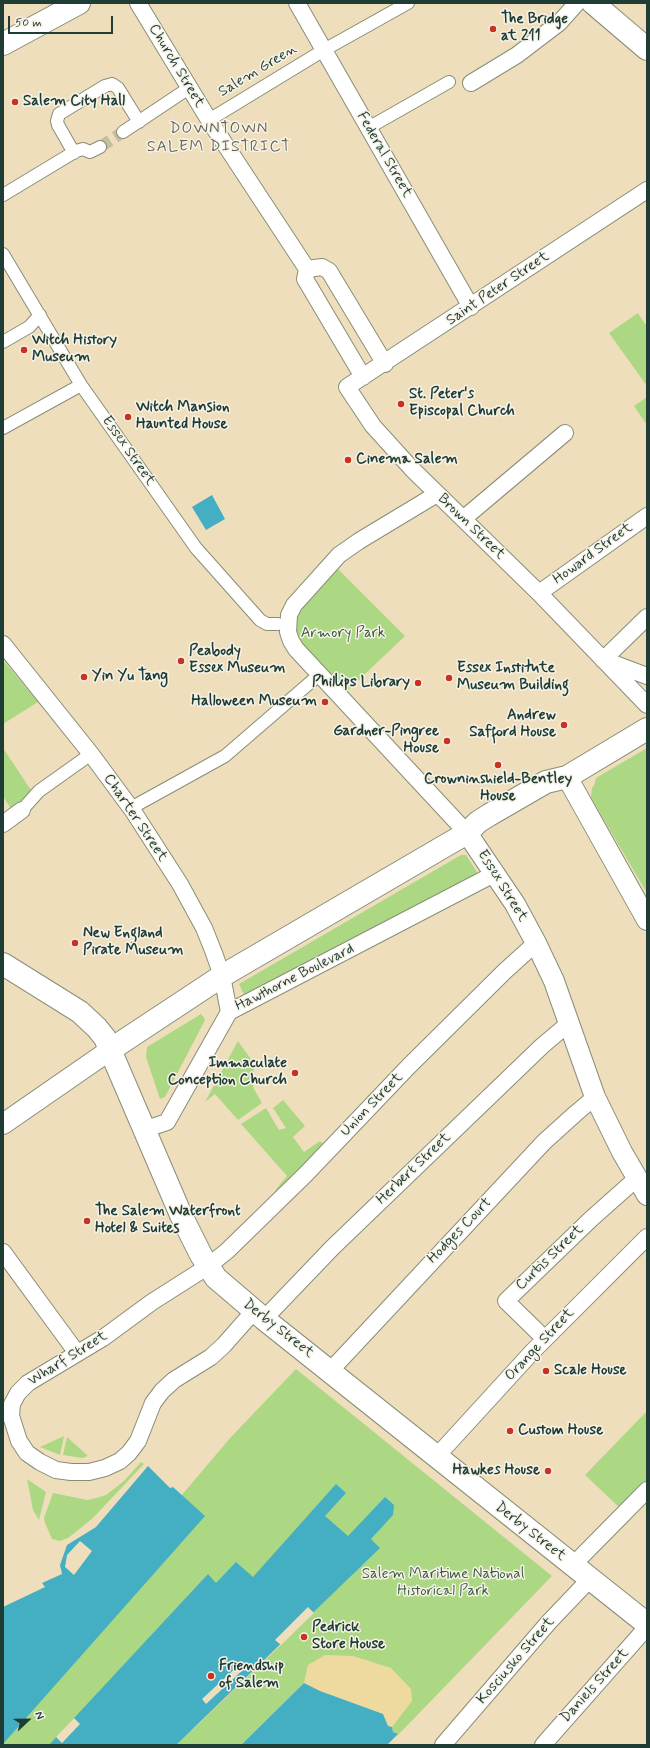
<!DOCTYPE html>
<html>
<head>
<meta charset="utf-8">
<style>
  body { margin:0 }
  #map { position:relative; width:650px; height:1748px; overflow:hidden; background:#efdebc; font-family:Mynerve,sans-serif }
  canvas { display:block }
  .frame { position:absolute; inset:0; border:4px solid #1f3d34; pointer-events:none }
  .north { position:absolute; left:8px; top:1700px; width:40px; height:40px; -webkit-text-stroke:3px #f7f3e8; paint-order:stroke; rotate:68deg; font-size:11px; font-weight:700; line-height:16px; text-align:center; color:#1f3d34 }
  .north::after { content:''; display:block; margin:auto; width:14px; height:18px; background:#1f3d34; clip-path:polygon(50% 0,100% 100%,50% 72%,0 100%) }
  .scale { position:absolute; left:8px; top:16px; width:105px; height:18px; box-sizing:border-box; border:2px solid #1f3d34; border-top:0; padding-left:5px; font-size:12px; line-height:14px; white-space:nowrap; color:#1f3d34; -webkit-text-stroke:3px #f7f3e8; paint-order:stroke }
</style>
</head>
<body>
<div id="map">
<canvas width="650" height="1748"></canvas>
<div class="frame"></div>
<div class="north">N</div>
<div class="scale">50 m</div>
</div>
<script>
const c = document.querySelector('canvas').getContext('2d');
c.lineJoin = 'round';
function paint(path, color) {
  c.fillStyle = color;
  c.fill(path, 'evenodd');
}
function toPath(rows) {
  const path = new Path2D();
  for (const r of rows) {
    path.moveTo(r[0], r[1]);
    for (let i = 2; i < r.length; i += 2) path.lineTo(r[i], r[i + 1]);
  }
  return path;
}
function stroke(path, color, width, dash) {
  c.strokeStyle = color;
  c.lineWidth = width;
  c.lineCap = dash ? 'butt' : 'round';
  c.setLineDash(dash || []);
  c.stroke(path);
}
function drawText(font, color, halo, rows, align = 'center') {
  c.font = font + ' Mynerve,sans-serif';
  c.lineWidth = 3;
  c.setLineDash([]);
  c.textBaseline = 'middle';
  c.strokeStyle = halo;
  c.fillStyle = color;
  for (const [text, x, y, turn = 0] of rows) {
    c.save();
    c.translate(x, y);
    c.rotate((+turn || 0) * Math.PI / 180);
    c.textAlign = isNaN(turn) ? turn : align;
    if (halo) c.strokeText(text, 0, 0);
    c.fillText(text, 0, 0);
    c.restore();
  }
}
paint(toPath([
  [638,313,645,324,647,323,647,386,609,333],
  [647,397,647,425,634,406],
  [332,563,405,636,341,697,291,641,289,615],
  [3,660,38,702,3,724],
  [3,748,33,793,11,809,3,796],
  [647,748,647,893,591,798,592,788,594,786,596,778],
  [461,855,466,855,477,872,476,876,245,997,239,984],
  [201,1014,205,1019,204,1022,165,1097,160,1099,146,1057,147,1047],
  [238,1041,255,1065,251,1080,254,1089,262,1103,238,1120,215,1094,205,1102],
  [283,1100,305,1126,293,1137,304,1152,320,1141,324,1144,271,1198,277,1188,287,1176,241,1124,266,1108,279,1130,286,1128,273,1108],
  [296,1369,552,1576,398,1735,304,1683,241,1745,151,1745,192,1730,287,1639,80,1745,3,1745,3,1706,231,1437],
  [647,1411,647,1482,621,1509,585,1475],
  [64,1436,60,1455,40,1447],
  [67,1437,88,1456,82,1458,63,1455],
  [141,1462,144,1464,92,1519,68,1538,60,1541,52,1539,45,1523,44,1518,53,1493,87,1500,100,1497,106,1495,124,1481],
  [27,1479,46,1492,39,1520,33,1510]
]), '#add883');
paint(toPath([
  [325,1655,353,1656,391,1668,411,1689,412,1701,392,1727,393,1732,398,1734,387,1745,241,1745,304,1683,308,1665]
]), '#eeda9e');
paint(toPath([
  [212,495,225,519,206,530,192,507],
  [148,1466,170,1488,173,1487,205,1516,3,1744,3,1607,45,1587,42,1583,62,1574,60,1565,67,1545,96,1527],
  [336,1484,346,1493,325,1516,348,1536,385,1497,394,1505,393,1515,371,1539,380,1548,176,1745,49,1745,208,1574,216,1583,236,1562,253,1577],
  [304,1683,320,1691,383,1714,388,1726,392,1727,393,1732,398,1734,387,1745,241,1745]
]), '#44aec3');
paint(toPath([
  [80,1541,92,1551,74,1575,65,1567,67,1555],
  [308,1607,314,1613,281,1645,275,1640],
  [240,1664,244,1669,206,1704,202,1699],
  [74,1718,80,1724,62,1743,56,1737]
]), '#efdebc');
stroke(toPath([
  [100,147,123,132]
]), '#c5bea1', 12, [12, 6]);
const pedestrian = toPath([
  [209,120,324,50,408,3],
  [368,128,449,82],
  [123,132,189,88],
  [74,153,58,125,57,121,59,114,105,86,112,84,118,88,139,122],
  [3,195,76,151,83,149,90,152,100,147],
  [3,254,81,385,196,548,260,620,267,624,278,624],
  [3,342,29,327,40,315],
  [3,428,81,385],
  [131,808,225,756,320,674],
  [22,810,39,791,91,754]
]);
const minor = toPath([
  [138,3,209,120,307,269,305,279,363,377],
  [297,3,471,307],
  [471,83,517,55,559,23,577,3],
  [647,190,347,387,373,426,412,469,539,593,647,705],
  [307,269,322,267,329,271,385,364],
  [437,494,359,541,339,555,294,605,289,615,288,632,291,641,296,649,467,833],
  [463,519,565,433],
  [539,593,647,516],
  [3,644,91,754,133,811,180,884,204,928,214,953,222,976,229,1012],
  [603,660,647,617],
  [607,661,647,676],
  [3,824,22,810],
  [143,1130,167,1122,229,1012,496,873],
  [3,1252,77,1353],
  [254,1311,224,1345,211,1357,174,1380,162,1391,153,1403,138,1441,129,1453,120,1461,105,1468,89,1472,71,1472,56,1470,40,1462,27,1453,19,1441,11,1416,12,1404,18,1393,28,1383,103,1338,152,1302,207,1267,227,1251,306,1174,409,1066,505,971,536,943],
  [264,1319,332,1248,542,1046,568,1024],
  [545,1339,506,1301,591,1219,636,1179],
  [330,1371,544,1142,575,1114,595,1097],
  [437,1456,533,1351,647,1237],
  [573,1565,647,1490],
  [443,1745,549,1622,590,1579],
  [543,1745,647,1627]
]);
const tertiary = toPath([
  [567,777,647,920],
  [467,833,515,904,536,943,554,981,595,1097,622,1152,647,1195],
  [3,1124,110,1050]
]);
const secondary = toPath([
  [3,964,80,1012,97,1028,105,1038,181,1215,201,1255,216,1278,264,1319,647,1624],
  [110,1050,222,976,467,833,478,822,489,815,546,782,567,777,647,729]
]);
const trunk = toPath([
  [593,3,647,49],
  [3,44,79,3]
]);
stroke(pedestrian, '#878e78', 14);
stroke(minor, '#878e78', 18);
stroke(tertiary, '#878e78', 22);
stroke(secondary, '#878e78', 24);
stroke(trunk, '#878e78', 24);
stroke(pedestrian, '#fff', 12);
stroke(minor, '#fff', 16);
stroke(tertiary, '#fff', 20);
stroke(secondary, '#fff', 22);
stroke(trunk, '#fff', 22);
for (const [x, y, r, color] of [
  [493,29,4,"#c8321e"],
  [15,102,4,"#c8321e"],
  [24,350,4,"#c8321e"],
  [401,404,4,"#c8321e"],
  [128,417,4,"#c8321e"],
  [348,460,4,"#c8321e"],
  [181,661,4,"#c8321e"],
  [84,677,4,"#c8321e"],
  [449,678,4,"#c8321e"],
  [418,683,4,"#c8321e"],
  [325,702,4,"#c8321e"],
  [564,725,4,"#c8321e"],
  [447,741,4,"#c8321e"],
  [498,765,4,"#c8321e"],
  [75,943,4,"#c8321e"],
  [295,1073,4,"#c8321e"],
  [87,1221,4,"#c8321e"],
  [546,1371,4,"#c8321e"],
  [510,1431,4,"#c8321e"],
  [548,1471,4,"#c8321e"],
  [304,1637,4,"#c8321e"],
  [211,1676,4,"#c8321e"]
]) {
  const dot = new Path2D();
  dot.arc(x, y, r, 0, 2 * Math.PI);
  c.fillStyle = color;
  c.fill(dot);
  stroke(dot, '#f7f3e8', 1.5);
}
drawText('bold 15px', '#1f3d34', '#f7f3e8', [
  ["The Bridge",501,20],
  ["at 211",501,37],
  ["Salem City Hall",23,102],
  ["Witch History",32,341],
  ["Museum",32,358],
  ["St. Peter's",409,395],
  ["Episcopal Church",409,412],
  ["Witch Mansion",136,408],
  ["Haunted House",136,425],
  ["Cinema Salem",356,460],
  ["Peabody",189,652],
  ["Essex Museum",189,669],
  ["Essex Institute",457,669],
  ["Museum Building",457,686],
  ["Yin Yu Tang",92,677],
  ["Phillips Library",410,683,"right"],
  ["Halloween Museum",317,702,"right"],
  ["Andrew",556,716,"right"],
  ["Safford House",556,733,"right"],
  ["Gardner-Pingree",439,732,"right"],
  ["House",439,749,"right"],
  ["Crowninshield-Bentley",498,780,"center"],
  ["House",498,797,"center"],
  ["New England",83,934],
  ["Pirate Museum",83,951],
  ["Immaculate",287,1064,"right"],
  ["Conception Church",287,1081,"right"],
  ["The Salem Waterfront",95,1212],
  ["Hotel & Suites",95,1229],
  ["Scale House",554,1371],
  ["Custom House",518,1431],
  ["Hawkes House",540,1471,"right"],
  ["Pedrick",312,1628],
  ["Store House",312,1645],
  ["Friendship",219,1667],
  ["of Salem",219,1684]
], 'left');
drawText('15px', '#1f3d34', '#f7f3e8', [
  ["Church Street",176,66,59],
  ["Salem Green",258,71,-31],
  ["Federal Street",384,155,60],
  ["Saint Peter Street",498,289,-34],
  ["Essex Street",128,451,55],
  ["Brown Street",471,527,44],
  ["Howard Street",593,554,-36],
  ["Charter Street",135,818,56],
  ["Essex Street",502,886,58],
  ["Hawthorne Boulevard",295,978,-27],
  ["Union Street",372,1105,-46],
  ["Herbert Street",414,1169,-44],
  ["Hodges Court",460,1231,-46],
  ["Curtis Street",550,1258,-44],
  ["Derby Street",278,1329,38],
  ["Orange Street",540,1345,-47],
  ["Wharf Street",68,1359,-32],
  ["Derby Street",530,1532,38],
  ["Kosciusko Street",516,1661,-49],
  ["Daniels Street",595,1686,-48]
]);
drawText('15px', '#3b5c44', '#f7f3e8', [
  ["Armory Park",343,634],
  ["Salem Maritime National",443,1575],
  ["Historical Park",443,1592]
]);
c.letterSpacing = '1px';
drawText('16px', '#676654', '#f7f3e8', [
  ["DOWNTOWN",219,130],
  ["SALEM DISTRICT",219,148]
]);
c.letterSpacing = '0px';
</script>
</body>
</html>
